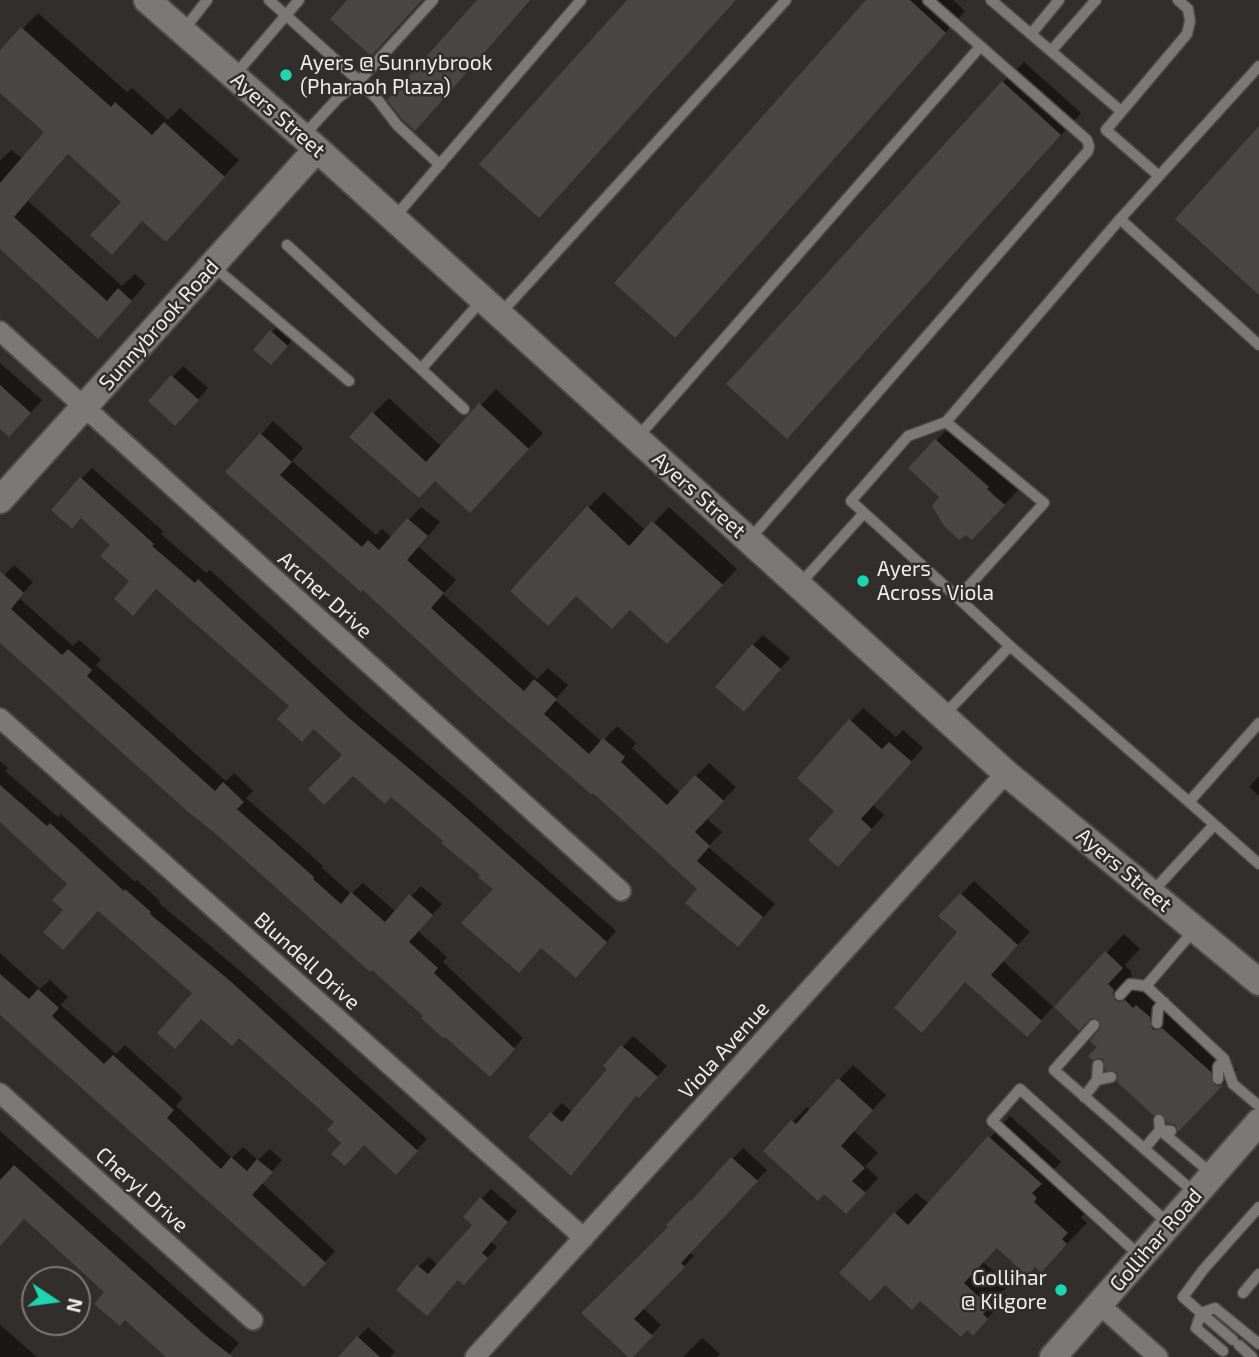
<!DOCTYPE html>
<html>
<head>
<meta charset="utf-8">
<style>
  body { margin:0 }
  #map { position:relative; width:1259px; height:1357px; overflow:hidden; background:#312e2c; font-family:"Exo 2",sans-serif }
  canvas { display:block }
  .north { position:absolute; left:21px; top:1266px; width:70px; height:70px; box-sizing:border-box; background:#312e2c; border:2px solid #7d7a78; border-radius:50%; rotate:103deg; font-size:19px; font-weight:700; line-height:28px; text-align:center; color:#eeedeb }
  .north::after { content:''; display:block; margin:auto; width:24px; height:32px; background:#1dd5b1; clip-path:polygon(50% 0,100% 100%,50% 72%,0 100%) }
</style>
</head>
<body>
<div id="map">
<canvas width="1259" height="1357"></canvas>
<div class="north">N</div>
</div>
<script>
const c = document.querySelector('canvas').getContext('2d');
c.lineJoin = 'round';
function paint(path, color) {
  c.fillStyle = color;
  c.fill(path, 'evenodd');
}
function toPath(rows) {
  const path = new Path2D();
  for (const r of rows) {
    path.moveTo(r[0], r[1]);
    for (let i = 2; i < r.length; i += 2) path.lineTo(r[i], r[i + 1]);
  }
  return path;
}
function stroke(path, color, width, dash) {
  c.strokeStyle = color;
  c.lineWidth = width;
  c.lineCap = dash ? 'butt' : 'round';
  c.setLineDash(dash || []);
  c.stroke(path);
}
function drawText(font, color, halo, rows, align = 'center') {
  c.font = font + ' "Exo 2",sans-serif';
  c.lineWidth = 5;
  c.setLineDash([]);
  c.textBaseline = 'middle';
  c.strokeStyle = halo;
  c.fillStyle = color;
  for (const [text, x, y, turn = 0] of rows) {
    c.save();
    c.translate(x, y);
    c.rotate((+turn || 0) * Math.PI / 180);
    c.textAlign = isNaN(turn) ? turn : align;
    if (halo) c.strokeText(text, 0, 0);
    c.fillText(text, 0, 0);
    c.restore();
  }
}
paint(toPath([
  [479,0,532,0,415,128],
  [630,0,736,0,559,195],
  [868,0,953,0,965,11,675,336],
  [38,13,127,92,132,88,168,120,180,108,239,160,181,224,123,201,69,153,28,201,122,286,135,274,146,284,113,321,0,249,0,161,11,150,23,159,46,132,0,91,0,53],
  [1024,62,1081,113,808,416,1003,82],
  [282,322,297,335,281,353,272,332],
  [0,363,42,400,21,423,0,427],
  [183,366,208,388,185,414,150,401],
  [496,389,543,433,470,510,373,414,389,398,442,447],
  [273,421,303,448,292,461,376,535,382,529,392,538,421,507,440,522,419,547,456,580,443,594,537,679,548,668,568,685,555,700,602,742,617,726,636,743,632,748,680,793,709,763,736,787,706,818,722,832,708,847,775,904,738,945,699,889,593,791,228,471],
  [952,424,1019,489,988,522,942,497,910,468],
  [92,468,164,532,161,534,206,573,210,570,360,707,461,793,616,931,587,965,496,889,482,875,157,587,131,581,81,479],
  [604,492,646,531,669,507,737,569,683,627,588,508],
  [14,565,33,582,19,598,73,646,79,640,101,659,96,665,226,781,234,773,253,791,246,798,323,866,322,868,351,894,363,883,396,912,421,886,442,904,418,931,447,957,443,962,523,1038,500,1064,425,1015,0,642,0,580],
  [763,635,790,658,754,699,753,645],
  [863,708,896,737,903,730,923,748,873,805,884,815,851,852,836,811,799,778],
  [0,761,8,768,5,771,58,817,61,814,135,882,137,880,160,901,159,903,239,970,427,1139,396,1172,364,1143,343,1142,337,1121,98,909,66,910,69,884,0,820],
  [1259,776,1259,796,1249,787],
  [974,881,1030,932,1003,961,1053,1007,1027,1035,959,932,940,916],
  [1124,934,1140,949,1125,965,1131,971,1132,982,1153,991,1156,988,1168,999,1176,1013,1181,1011,1228,1054,1231,1067,1237,1069,1196,1112,1177,1124,1120,1076,1099,1047,1103,1028,1101,1018,1057,1007],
  [0,953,40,989,50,980,68,997,61,1005,116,1054,125,1045,183,1098,176,1106,232,1158,243,1147,258,1160,270,1149,282,1160,262,1183,335,1251,315,1273,0,1014],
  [633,1036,667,1066,649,1086,637,1094,571,1173,531,1137,562,1103,572,1112,609,1069,605,1066],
  [853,1065,886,1095,854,1131,878,1153,865,1166,878,1178,860,1198,824,1192,765,1151,807,1107,811,1111],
  [1010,1116,1061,1162,1052,1171,1087,1211,1081,1217,1087,1223,1061,1250,1036,1265,998,1246,983,1262,1009,1285,1002,1292,1008,1297,973,1333,895,1213,916,1193,929,1204],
  [0,1131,217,1325,239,1343,227,1357,168,1357,107,1292,24,1217,0,1244],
  [743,1148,767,1170,689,1252,694,1256,643,1308,661,1325,630,1357,583,1313,670,1227],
  [491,1189,517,1211,491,1242,497,1247,474,1273,459,1278,437,1304,418,1267,429,1257,438,1265,475,1225,481,1199],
  [0,1325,37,1357,0,1357],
  [368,1327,395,1352,390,1357,340,1357],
  [702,1338,720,1354,717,1357,683,1357]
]), '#0007');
paint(toPath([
  [347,0,422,0,371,56,330,19],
  [477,0,531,0,415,131,401,118,387,100],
  [627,0,736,0,539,218,479,164],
  [866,0,910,0,946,33,675,338,614,283],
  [21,27,111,107,115,102,152,135,164,122,225,177,166,242,142,221,112,255,90,235,121,202,68,154,14,217,107,301,118,288,132,301,98,339,0,249,0,183,44,132,0,93,0,50],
  [1002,81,1061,135,787,439,726,384],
  [1259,126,1259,295,1175,219],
  [270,330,288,346,271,365,253,350],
  [171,375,199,400,175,426,148,401],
  [0,385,31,413,9,437,0,429],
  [479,403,529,449,470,513,435,481,419,498,349,437,372,412,426,462],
  [260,433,292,462,280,475,362,547,368,540,379,550,407,518,428,536,407,560,444,593,431,608,524,691,534,679,557,699,544,714,589,754,603,738,625,757,621,762,667,805,695,775,724,801,695,832,710,846,697,861,763,917,738,947,685,903,697,889,593,793,592,795,478,696,363,590,361,592,225,472],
  [935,439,989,487,987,489,1005,505,972,540,966,535,959,540,944,526,932,506,939,497,908,468],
  [80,477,154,544,152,546,195,583,198,579,349,718,450,803,607,942,576,978,541,948,519,973,461,923,493,889,478,877,480,875,441,843,443,841,391,797,385,804,353,776,324,805,308,789,342,755,314,729,302,742,277,719,289,706,156,589,133,616,114,599,129,581,100,556,110,545,81,518,72,529,51,510],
  [587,506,629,546,652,521,723,585,667,644,630,610,612,629,576,596,548,626,510,591],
  [0,571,24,593,11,609,62,655,68,649,92,670,87,676,215,791,223,782,244,802,237,809,314,877,313,879,341,904,351,892,385,922,409,894,433,915,409,942,438,968,434,973,515,1049,490,1077,445,1037,443,1038,421,1018,423,1016,372,970,370,972,216,834,186,810,0,643],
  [752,644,781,669,744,712,715,687],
  [849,719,882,749,889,742,912,762,861,819,872,829,838,867,808,840,834,811,797,778],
  [0,785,47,826,50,823,124,891,125,889,151,912,150,914,229,980,418,1151,396,1175,364,1145,345,1166,331,1154,341,1143,327,1130,334,1122,239,1038,232,1046,201,1019,175,1049,157,1033,192,993,98,911,63,950,43,932,63,910,52,900,67,884,0,822],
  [960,893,1018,945,991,975,1042,1021,1027,1037,965,982,922,1033,894,1008,957,932,938,916],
  [1105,951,1123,968,1108,984,1114,990,1113,994,1115,1000,1119,1002,1125,1000,1133,1008,1136,1005,1150,1017,1152,1029,1157,1030,1162,1028,1211,1072,1214,1085,1219,1086,1224,1084,1178,1132,1176,1125,1167,1123,1163,1114,1153,1115,1117,1082,1118,1076,1116,1072,1105,1071,1103,1059,1098,1058,1092,1060,1088,1056,1097,1047,1090,1041,1101,1027,1099,1020,1091,1018,1079,1031,1054,1007],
  [0,974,29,999,38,989,59,1008,52,1016,104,1064,113,1055,174,1110,167,1118,221,1169,231,1157,247,1171,257,1159,273,1172,252,1195,326,1263,304,1287,0,1015],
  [621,1045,658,1077,639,1098,636,1096,571,1176,528,1137,550,1112,562,1122,607,1069,603,1066],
  [838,1078,873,1110,841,1146,865,1168,852,1181,866,1193,846,1214,824,1194,818,1201,763,1151,791,1120,796,1124],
  [988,1136,1042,1184,1032,1193,1037,1198,1034,1202,1068,1233,1062,1239,1067,1244,1041,1273,1035,1267,1027,1276,997,1248,964,1283,990,1307,983,1314,988,1319,973,1336,967,1330,961,1337,920,1301,912,1310,885,1285,870,1301,839,1273,894,1212,908,1225],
  [731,1157,758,1181,681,1263,685,1267,634,1319,653,1336,633,1357,628,1357,581,1313,668,1227,666,1225,690,1200,691,1201],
  [14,1165,206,1336,233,1357,166,1357,125,1320,120,1326,94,1304,104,1292,24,1219,0,1246,0,1180],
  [480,1197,508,1222,482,1253,488,1258,464,1285,458,1280,427,1316,396,1290,417,1265,428,1274,472,1225,463,1217],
  [357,1336,380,1357,338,1357]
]), '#494744');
const lane = toPath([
  [269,0,359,81,377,99,397,125,440,165],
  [991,0,1121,111],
  [183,31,207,0],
  [1031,34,1059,0],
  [1051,51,1096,0],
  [234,76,299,0],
  [303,136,338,98,359,81,433,0],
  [1159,176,1106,130,1187,34,1190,21,1188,9,1178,0],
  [394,218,581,0],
  [1120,219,1259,345],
  [287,245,421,369],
  [213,266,349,381],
  [500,314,786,0],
  [464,409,421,369,482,300],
  [946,422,908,436,851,501,958,598],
  [637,438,980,47],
  [749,540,1088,151,1089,146,1087,140,928,0],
  [799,585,864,513],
  [1010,646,958,598,1044,503,946,422,1120,219,1259,66],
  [943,716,1010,646,1189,802,1259,723],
  [1189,802,1259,864],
  [1153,891,1214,825],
  [1195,929,1146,986,1224,1059,1233,1084,1259,1106],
  [1120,995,1130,984,1146,986],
  [1157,1023,1158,1009,1164,1002],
  [1094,1025,1054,1070,1196,1194],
  [1218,1079,1218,1067,1224,1059],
  [1097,1080,1098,1065],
  [1084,1097,1097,1080,1111,1077],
  [1159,1120,1160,1130,1171,1131],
  [1144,1149,1160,1130,1211,1173],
  [1259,1207,1203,1270,1183,1297,1201,1313,1215,1308,1259,1344],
  [1139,1255,992,1121,1020,1089,1169,1224],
  [1243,1293,1259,1274],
  [1239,1345,1252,1357],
  [1223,1351,1196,1328,1201,1313,1233,1340]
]);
const street = toPath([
  [0,331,621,891],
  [0,718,584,1238],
  [0,1093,253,1320],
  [1100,1305,1158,1357],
  [475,1357,1006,773]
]);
const secondary = toPath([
  [147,0,317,149,1006,773,1259,982],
  [0,500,317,149],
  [1053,1357,1259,1122]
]);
stroke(lane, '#4c4a48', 13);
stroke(street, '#4c4a48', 23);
stroke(secondary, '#4c4a48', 30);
stroke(lane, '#7c7876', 10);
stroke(street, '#7c7876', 19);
stroke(secondary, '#7c7876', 26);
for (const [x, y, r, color] of [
  [286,75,7,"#1dd5b1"],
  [863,581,7,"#1dd5b1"],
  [1061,1290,7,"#1dd5b1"]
]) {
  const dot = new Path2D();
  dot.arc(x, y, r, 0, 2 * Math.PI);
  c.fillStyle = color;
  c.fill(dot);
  stroke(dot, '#312e2c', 2.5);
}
drawText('21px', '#eeedeb', '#312e2c', [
  ["Ayers @ Sunnybrook",300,63],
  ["(Pharaoh Plaza)",300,87],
  ["Ayers",877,569],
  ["Across Viola",877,593],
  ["Gollihar",1047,1278,"right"],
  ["@ Kilgore",1047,1302,"right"]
], 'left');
drawText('21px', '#eeedeb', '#312e2c', [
  ["Ayers Street",278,115,41],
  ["Sunnybrook Road",159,325,-48],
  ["Ayers Street",699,495,42],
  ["Archer Drive",325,595,42],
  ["Ayers Street",1124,870,40],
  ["Blundell Drive",307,961,42],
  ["Viola Avenue",724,1050,-48],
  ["Cheryl Drive",142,1190,42],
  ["Gollihar Road",1156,1240,-49]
]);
</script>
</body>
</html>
